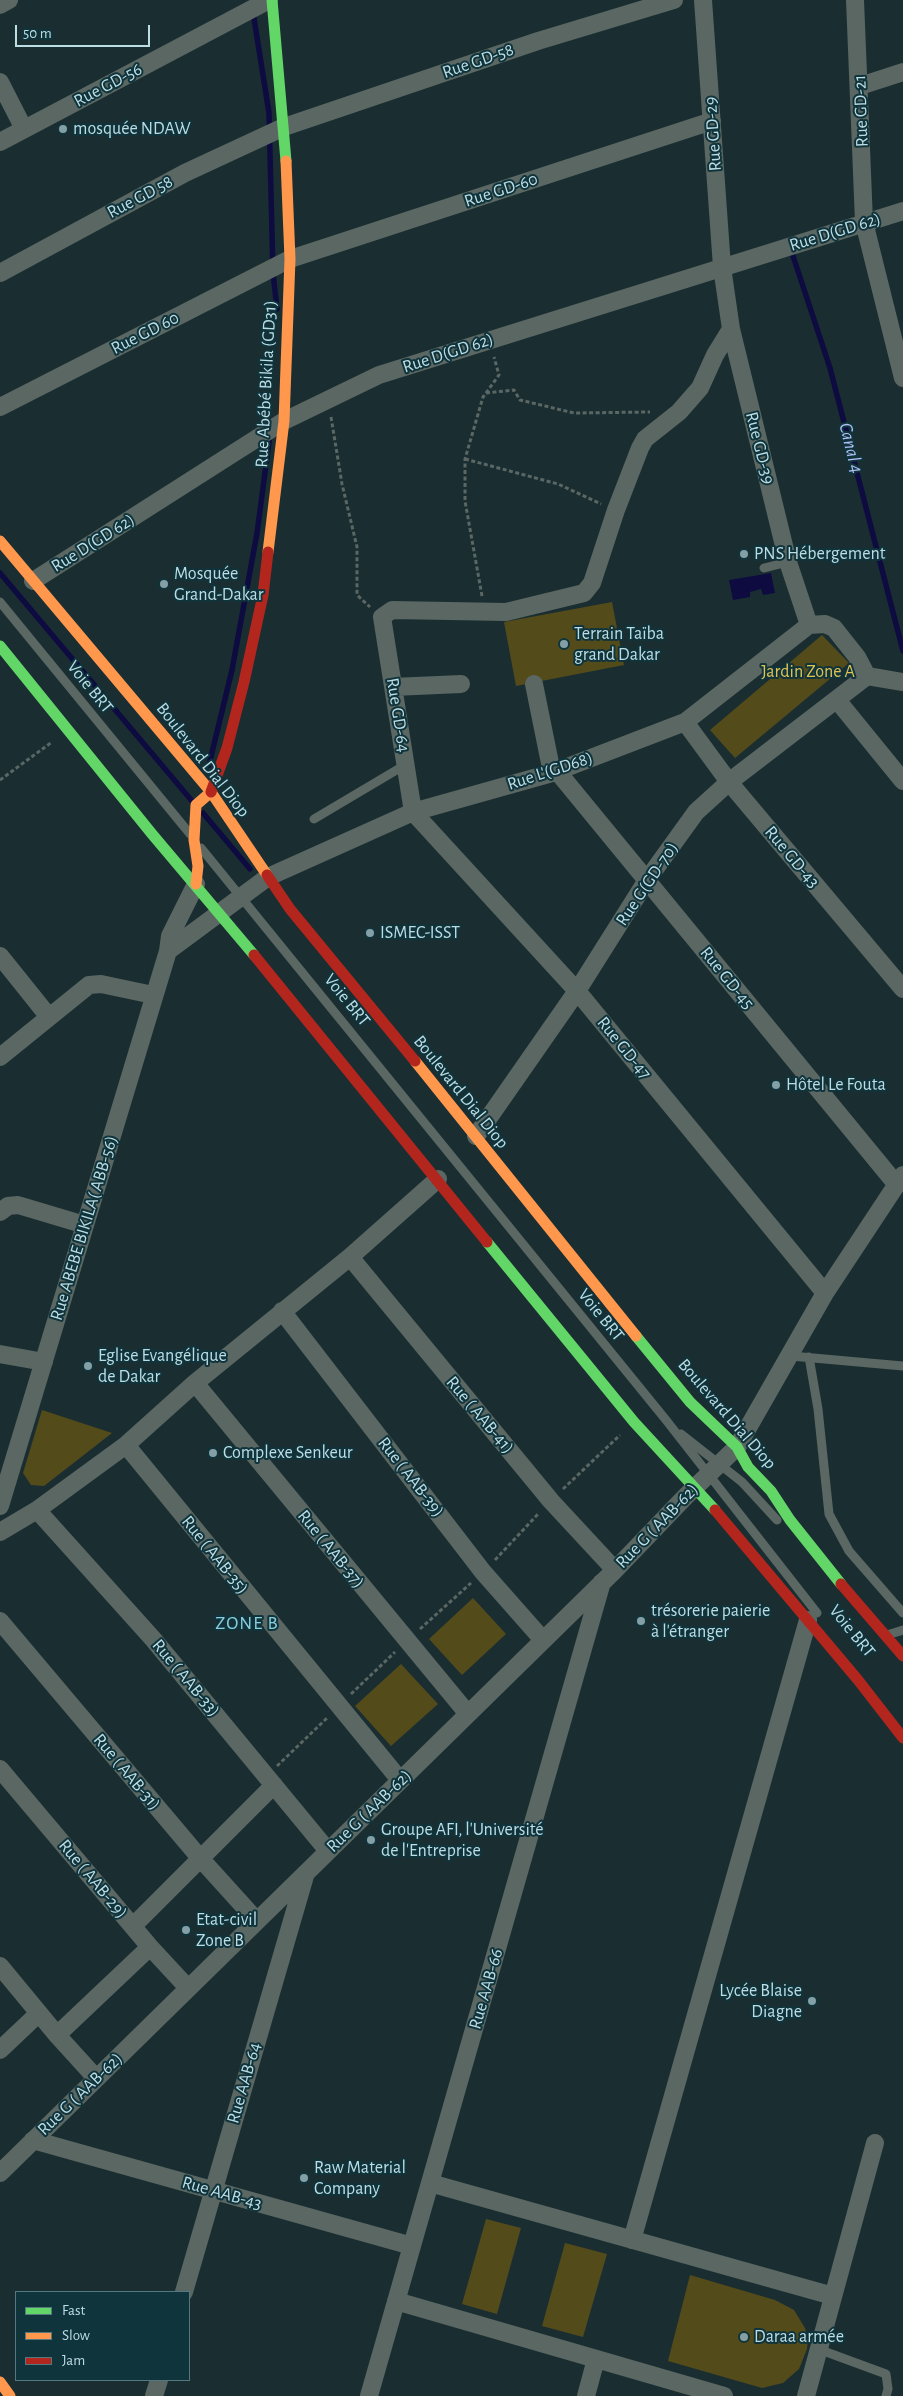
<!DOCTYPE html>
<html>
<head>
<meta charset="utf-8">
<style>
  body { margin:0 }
  #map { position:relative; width:903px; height:2396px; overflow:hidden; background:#1a2e32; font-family:"Alegreya Sans",sans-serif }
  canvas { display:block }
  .legend { position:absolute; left:15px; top:2291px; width:175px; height:90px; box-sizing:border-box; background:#10343c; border:1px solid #557880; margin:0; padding:6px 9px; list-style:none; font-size:15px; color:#bddde5 }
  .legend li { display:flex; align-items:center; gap:10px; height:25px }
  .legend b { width:25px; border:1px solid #557880 }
  .scale { position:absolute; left:15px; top:25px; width:135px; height:22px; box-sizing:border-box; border:2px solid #bddde5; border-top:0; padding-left:6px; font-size:15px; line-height:18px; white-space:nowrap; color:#bddde5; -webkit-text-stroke:4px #10343c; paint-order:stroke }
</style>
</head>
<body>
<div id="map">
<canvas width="903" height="2396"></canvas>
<ul class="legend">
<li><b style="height:6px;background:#63d668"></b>Fast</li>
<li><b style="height:6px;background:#ff974d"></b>Slow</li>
<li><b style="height:6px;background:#b3261e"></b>Jam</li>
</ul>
<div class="scale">50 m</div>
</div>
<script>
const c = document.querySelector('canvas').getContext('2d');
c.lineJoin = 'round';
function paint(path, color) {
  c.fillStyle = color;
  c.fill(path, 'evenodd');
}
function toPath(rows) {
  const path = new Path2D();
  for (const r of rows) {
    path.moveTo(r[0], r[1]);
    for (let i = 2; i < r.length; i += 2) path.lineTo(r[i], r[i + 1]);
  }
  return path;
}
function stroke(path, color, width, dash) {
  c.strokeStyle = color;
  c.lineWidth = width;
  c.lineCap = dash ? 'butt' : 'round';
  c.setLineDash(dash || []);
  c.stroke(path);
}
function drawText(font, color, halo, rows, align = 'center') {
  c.font = font + ' "Alegreya Sans",sans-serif';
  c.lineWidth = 4;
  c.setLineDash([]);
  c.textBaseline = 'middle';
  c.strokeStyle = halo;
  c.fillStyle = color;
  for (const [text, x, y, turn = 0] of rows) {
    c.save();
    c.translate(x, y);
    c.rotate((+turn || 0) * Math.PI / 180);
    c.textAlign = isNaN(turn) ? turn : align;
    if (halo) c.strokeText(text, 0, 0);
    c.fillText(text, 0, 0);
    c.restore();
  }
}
paint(toPath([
  [612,602,624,665,516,686,504,622],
  [822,635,849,663,735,758,710,730],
  [42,1410,112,1433,44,1486,31,1485,23,1473],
  [473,1598,506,1634,462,1675,429,1639],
  [401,1664,438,1704,391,1746,355,1706],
  [486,2219,521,2228,497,2314,462,2304],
  [565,2243,607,2254,583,2337,542,2326],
  [690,2275,775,2300,794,2310,805,2328,808,2339,807,2349,799,2369,783,2383,762,2388,668,2361]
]), '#544b1a');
paint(toPath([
  [771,573,775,593,763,595,761,589,750,592,750,597,733,600,729,580]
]), '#0e0b41');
stroke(toPath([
  [253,12,269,113,273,273,277,309],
  [796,251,792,253,830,368,903,651],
  [0,573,192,801],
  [209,765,232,670,257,533,270,435],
  [203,813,250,869]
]), '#0e0b41', 5.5);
stroke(toPath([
  [486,393,514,390,520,400,574,413,650,412],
  [331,417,342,484,357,547,357,595,370,607],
  [465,459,558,484,601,504],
  [482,596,465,501,465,459,483,397,499,375,494,357],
  [0,780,52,742],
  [563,1489,620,1435],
  [495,1560,539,1513],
  [420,1629,471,1583],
  [351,1694,395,1652],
  [277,1766,327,1718]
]), '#5a6764', 3, [4, 2.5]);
stroke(toPath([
  [764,568,788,562],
  [0,602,190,834],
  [314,819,405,765],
  [201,848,666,1420,817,1613],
  [791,1356,903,1366],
  [809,1357,818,1409,829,1514,849,1551,903,1613],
  [681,1434,742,1482,777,1520],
  [887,1635,903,1630],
  [818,2349,886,2374,888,2389,886,2396]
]), '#5b6762', 9);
stroke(toPath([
  [703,0,722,267,731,329,788,562,809,625],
  [855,0,864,222,903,378],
  [0,5,9,0],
  [0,82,24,129],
  [860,86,903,72],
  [0,142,269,0],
  [0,273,185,173,284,127,538,41,674,0],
  [731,329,715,355,700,388,679,412,645,439,640,448,616,510,592,583,584,593,506,612,392,610,382,617,413,812,577,991,825,1293],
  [0,407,290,259,712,121],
  [33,581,284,421,379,375,903,211],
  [809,625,825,624,834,628,857,657,867,676,903,682],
  [534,684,552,773],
  [393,687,461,684],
  [837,700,903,781],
  [685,722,729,782,903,989],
  [557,771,897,1185],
  [168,951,268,877,413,812,552,773,685,722,809,625],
  [0,956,49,1017],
  [0,1057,89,985,101,984,153,995],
  [476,1136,577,991,647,880,696,812,729,782,867,676],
  [0,1212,8,1206,18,1205,85,1225],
  [350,1257,551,1501,615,1570],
  [282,1311,483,1572,543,1640],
  [0,1354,44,1362],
  [195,1383,468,1714],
  [126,1445,400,1780],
  [0,1506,168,951,170,936,196,884],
  [37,1510,153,1639,328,1851],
  [0,1532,37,1510,126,1445,195,1383,350,1257,438,1179],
  [0,1621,200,1858,257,1921],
  [0,1769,150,1947,188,1988],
  [133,1926,274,1785],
  [0,1966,57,2035,96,2078],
  [57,2035,150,1947],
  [0,2050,39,2013],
  [33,2140,412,2246],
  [0,2173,615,1570,686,1496,737,1447,825,1293,903,1175],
  [430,2183,833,2296],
  [632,2240,808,1620],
  [184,2292,305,1876],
  [396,2301,724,2396],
  [154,2396,159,2380],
  [369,2396,602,1582],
  [586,2396,596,2359],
  [806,2396,875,2143]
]), '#5b6762', 18);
stroke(toPath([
  [272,0,286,161],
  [0,646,152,834,254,955],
  [487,1242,634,1422,715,1510],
  [636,1336,690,1402,737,1447,748,1467,771,1491,790,1520,841,1584]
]), '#63d668', 11);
stroke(toPath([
  [0,541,211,792,267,875],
  [268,552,284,421,290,259,286,161],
  [196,884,198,866,194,840,196,805,211,792],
  [415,1061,636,1336],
  [0,2382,10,2396]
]), '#ff974d', 11);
stroke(toPath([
  [211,792,227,748,244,682,263,595,268,552],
  [267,875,290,909,415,1061],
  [254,955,487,1242],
  [715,1510,858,1680,903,1738],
  [841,1584,903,1656]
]), '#b3261e', 11);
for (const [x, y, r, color] of [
  [63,129,5,"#84a0a6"],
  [744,554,5,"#84a0a6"],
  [164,584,5,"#84a0a6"],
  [564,644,5,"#84a0a6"],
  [370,933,5,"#84a0a6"],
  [776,1085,5,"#84a0a6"],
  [88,1366,5,"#84a0a6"],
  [213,1453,5,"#84a0a6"],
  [641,1621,5,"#84a0a6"],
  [371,1840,5,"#84a0a6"],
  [186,1930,5,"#84a0a6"],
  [812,2001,5,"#84a0a6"],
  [304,2178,5,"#84a0a6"],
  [744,2337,5,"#84a0a6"]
]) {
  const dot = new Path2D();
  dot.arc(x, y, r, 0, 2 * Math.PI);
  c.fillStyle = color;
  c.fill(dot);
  stroke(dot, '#10343c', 2);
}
drawText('18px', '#bddde5', '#10343c', [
  ["Rue GD-58",478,61,-19],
  ["Rue GD-56",108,85,-28],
  ["Rue GD-21",861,111,-92],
  ["Rue GD-29",713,134,-94],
  ["Rue GD-60",501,190,-18],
  ["Rue GD 58",140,197,-28],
  ["Rue D(GD 62)",835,232,-17],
  ["Rue GD 60",145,333,-27],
  ["Rue D(GD 62)",448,353,-18],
  ["Rue Abébé Bikila (GD31)",266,384,-87],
  ["Rue GD-39",760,448,76],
  ["Rue D(GD 62)",93,543,-32],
  ["Voie BRT",90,687,51],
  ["Rue GD-64",398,715,81],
  ["Boulevard Dial Diop",203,760,52],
  ["Rue L'(GD68)",550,771,-18],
  ["Rue GD-43",792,857,50],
  ["Rue G(GD-70)",647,884,-56],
  ["Rue GD-45",727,978,51],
  ["Voie BRT",347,1000,51],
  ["Rue GD-47",624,1048,51],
  ["Boulevard Dial Diop",461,1092,51],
  ["Rue ABEBE BIKILA( ABB-56)",84,1228,-73],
  ["Voie BRT",601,1315,51],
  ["Boulevard Dial Diop",727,1414,49],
  ["Rue ( AAB-41)",480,1415,50],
  ["Rue ( AAB-39)",411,1477,52],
  ["Rue G ( AAB-62)",657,1526,-46],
  ["Rue ( AAB-37)",331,1549,51],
  ["Rue ( AAB-35)",215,1555,51],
  ["Voie BRT",852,1631,51],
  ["Rue ( AAB-33)",186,1678,50],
  ["Rue ( AAB-31)",127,1772,50],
  ["Rue G ( AAB-62)",369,1811,-44],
  ["Rue ( AAB-29)",93,1879,50],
  ["Rue AAB-66",486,1989,-74],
  ["Rue AAB-64",244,2083,-74],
  ["Rue G ( AAB-62)",80,2094,-44],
  ["Rue AAB-43",222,2193,16]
]);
drawText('18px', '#bddde5', '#10343c', [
  ["mosquée NDAW",73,129],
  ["PNS Hébergement",754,554],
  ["Mosquée",174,574],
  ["Grand-Dakar",174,595],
  ["Terrain Taïba",574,634],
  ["grand Dakar",574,655],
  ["ISMEC-ISST",380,933],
  ["Hôtel Le Fouta",786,1085],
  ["Eglise Evangélique",98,1356],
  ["de Dakar",98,1377],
  ["Complexe Senkeur",223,1453],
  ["trésorerie paierie",651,1611],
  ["à l'étranger",651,1632],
  ["Groupe AFI, l'Université",381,1830],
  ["de l'Entreprise",381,1851],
  ["Etat-civil",196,1920],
  ["Zone B",196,1941],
  ["Lycée Blaise",802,1991,"right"],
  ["Diagne",802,2012,"right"],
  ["Raw Material",314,2168],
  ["Company",314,2189],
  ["Daraa armée",754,2337]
], 'left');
drawText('18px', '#dec253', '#10343c', [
  ["Jardin Zone A",808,672]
]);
drawText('italic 19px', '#b4c0f8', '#10343c', [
  ["Canal 4",851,448,76]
]);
c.letterSpacing = '1px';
drawText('19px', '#8acdde', '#10343c', [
  ["ZONE B",247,1623]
]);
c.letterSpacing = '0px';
</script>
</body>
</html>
